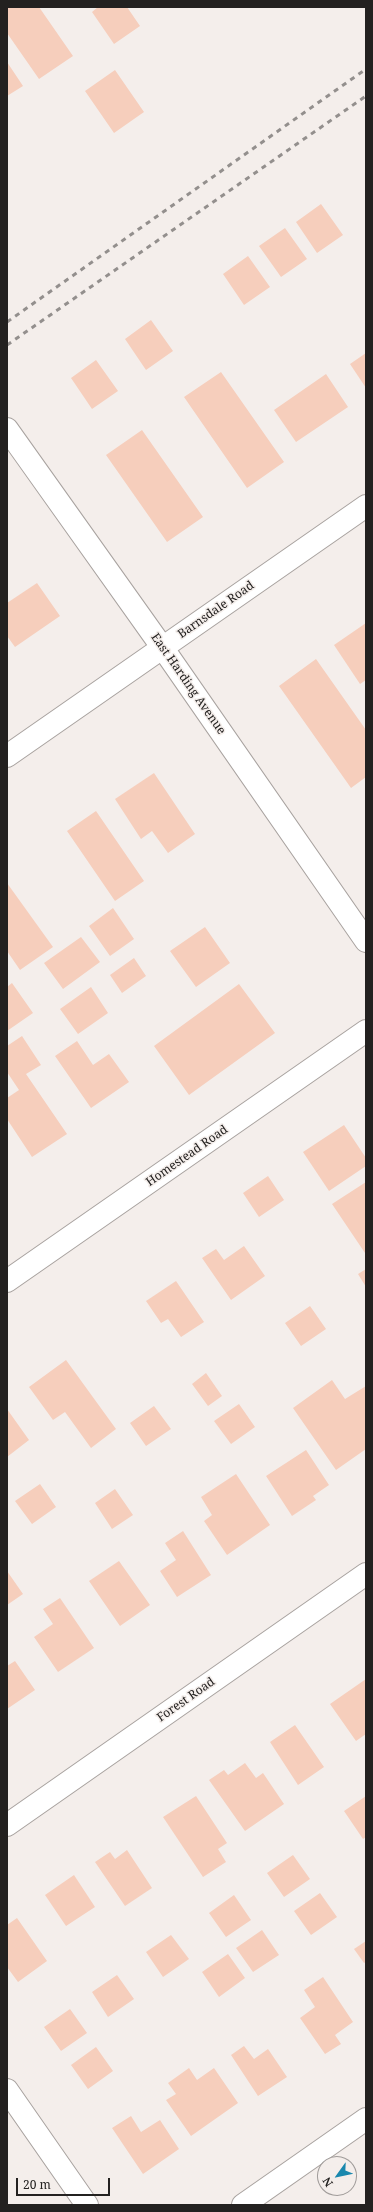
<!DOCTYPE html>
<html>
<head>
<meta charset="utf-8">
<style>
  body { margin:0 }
  #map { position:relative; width:373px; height:2212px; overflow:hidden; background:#f4eeeb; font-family:"Noto Serif",serif }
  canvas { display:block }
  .frame { position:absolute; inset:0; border:8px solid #232120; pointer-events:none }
  .north { position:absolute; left:317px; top:2156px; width:40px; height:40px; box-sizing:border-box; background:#f4eeeb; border:1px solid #a09c9a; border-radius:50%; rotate:237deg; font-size:11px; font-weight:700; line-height:16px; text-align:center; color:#232120 }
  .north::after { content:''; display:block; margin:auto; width:14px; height:18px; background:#1a88ae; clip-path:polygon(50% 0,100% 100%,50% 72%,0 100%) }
  .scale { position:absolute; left:16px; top:2178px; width:94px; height:18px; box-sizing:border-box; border:2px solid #232120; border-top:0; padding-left:5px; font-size:12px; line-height:14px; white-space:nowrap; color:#232120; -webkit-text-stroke:3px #f4eeeb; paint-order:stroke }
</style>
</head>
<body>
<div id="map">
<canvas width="373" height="2212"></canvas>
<div class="frame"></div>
<div class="north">N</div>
<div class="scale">20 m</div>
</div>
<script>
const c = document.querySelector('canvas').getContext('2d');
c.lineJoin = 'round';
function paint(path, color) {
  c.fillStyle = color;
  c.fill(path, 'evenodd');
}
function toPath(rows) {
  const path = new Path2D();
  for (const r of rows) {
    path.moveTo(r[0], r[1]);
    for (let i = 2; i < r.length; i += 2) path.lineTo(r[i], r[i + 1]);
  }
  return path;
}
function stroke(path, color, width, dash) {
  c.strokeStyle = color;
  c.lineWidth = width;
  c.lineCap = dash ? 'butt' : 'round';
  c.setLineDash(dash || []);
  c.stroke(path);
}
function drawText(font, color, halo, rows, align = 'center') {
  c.font = font + ' "Noto Serif",serif';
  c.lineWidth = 3;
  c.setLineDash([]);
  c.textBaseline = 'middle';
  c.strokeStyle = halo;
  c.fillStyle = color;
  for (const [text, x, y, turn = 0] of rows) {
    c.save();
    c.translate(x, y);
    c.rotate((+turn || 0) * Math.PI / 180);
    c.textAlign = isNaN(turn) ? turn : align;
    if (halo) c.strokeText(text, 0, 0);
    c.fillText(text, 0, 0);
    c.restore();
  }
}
paint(toPath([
  [7,7,39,7,73,56,39,79,7,33],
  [98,7,127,7,140,26,114,44,92,12],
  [7,62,23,86,7,96],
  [115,70,144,112,114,133,85,91],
  [321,204,343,235,317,253,296,222],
  [285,228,307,259,281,277,259,246],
  [248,256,270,287,244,305,223,274],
  [151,320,173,351,146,370,125,339],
  [366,353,366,388,350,364],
  [96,360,118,391,92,409,71,378],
  [221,372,284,462,247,488,184,397],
  [326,374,348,407,296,442,274,410],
  [142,430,203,517,167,542,106,455],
  [37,583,60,616,15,647,7,636,7,603],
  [366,623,366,680,360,684,334,645],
  [316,659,366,730,366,777,351,788,279,686],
  [154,773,195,834,168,853,152,831,141,839,115,799],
  [96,811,144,881,115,901,67,831],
  [7,883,53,947,20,970,7,951],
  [113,908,134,939,110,956,89,926],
  [205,927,230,963,196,987,170,951],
  [81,937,100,962,63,989,44,963],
  [134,958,146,976,122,993,110,975],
  [12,983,33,1013,7,1031,7,987],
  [239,984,275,1033,189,1095,154,1046],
  [91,987,108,1013,78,1034,60,1009],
  [22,1036,41,1065,26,1074,67,1134,32,1157,7,1119,7,1098,19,1090,7,1072,7,1046],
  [77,1041,93,1065,109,1054,129,1082,91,1108,55,1056],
  [344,1125,366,1158,366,1166,329,1191,303,1152],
  [268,1176,284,1200,259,1217,243,1193],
  [366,1182,366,1253,365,1253,332,1204],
  [244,1246,265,1276,231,1300,202,1258,216,1249,224,1260],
  [366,1269,366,1287,358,1274],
  [176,1281,204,1322,181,1337,168,1319,161,1323,146,1301],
  [310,1306,326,1329,301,1346,285,1323],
  [66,1360,116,1429,91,1448,65,1412,53,1420,29,1387],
  [206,1373,222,1396,208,1406,192,1384],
  [332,1380,345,1399,366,1386,366,1449,336,1470,293,1408],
  [239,1404,255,1427,231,1444,214,1421],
  [154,1406,171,1429,146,1446,130,1423],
  [7,1409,29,1440,7,1457],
  [306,1450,329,1485,313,1496,316,1500,292,1516,266,1476],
  [236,1474,270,1525,227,1555,204,1521,212,1515,201,1497],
  [40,1484,56,1507,32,1524,15,1501],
  [115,1489,133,1515,112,1529,95,1503],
  [183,1531,211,1575,177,1597,160,1571,176,1560,165,1543],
  [119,1561,150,1605,120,1626,89,1581],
  [7,1571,23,1594,7,1605],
  [60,1598,94,1648,58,1672,34,1637,53,1624,43,1609],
  [15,1661,35,1690,7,1709,7,1666],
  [366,1679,366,1734,356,1741,330,1704],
  [295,1725,324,1767,298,1785,270,1742],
  [245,1763,256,1778,263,1773,284,1804,245,1831,209,1780,224,1770,228,1775],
  [196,1796,227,1843,218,1849,226,1862,203,1877,163,1817],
  [366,1796,366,1837,363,1839,344,1811],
  [127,1850,152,1888,125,1906,95,1862,110,1852,115,1859],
  [293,1855,310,1879,284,1897,267,1873],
  [74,1875,95,1907,66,1926,45,1895],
  [320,1893,337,1917,311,1935,294,1911],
  [234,1895,251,1920,226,1937,209,1913],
  [17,1918,47,1961,18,1982,7,1967,7,1925],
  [262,1930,279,1955,253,1972,236,1948],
  [171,1935,189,1959,163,1977,146,1952],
  [366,1941,366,1962,364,1963,354,1949],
  [228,1954,245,1978,219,1997,202,1972],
  [117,1975,134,1999,108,2017,92,1992],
  [323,1977,353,2022,335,2035,341,2044,325,2054,300,2018,315,2007,304,1990],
  [70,2009,87,2033,61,2051,44,2027],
  [244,2046,254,2059,268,2049,287,2077,258,2096,231,2055],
  [96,2047,113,2071,88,2089,71,2065],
  [189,2068,197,2080,214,2068,238,2103,191,2136,166,2100,176,2094,168,2083],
  [131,2116,141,2132,160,2120,179,2149,143,2174,112,2128]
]), '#f6cebc');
const minor = toPath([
  [7,756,366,506],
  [7,1281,366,1031],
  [7,1825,366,1574],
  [7,2090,87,2205],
  [243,2205,366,2119]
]);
const tertiary = toPath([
  [7,429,162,647,366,941]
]);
stroke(minor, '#a8a29f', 24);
stroke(tertiary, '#a8a29f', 24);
stroke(minor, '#fff', 22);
stroke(tertiary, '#fff', 22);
stroke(toPath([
  [7,322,366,69],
  [7,345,366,96]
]), '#938f8d', 3, [5, 5]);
drawText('12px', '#232120', '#f4eeeb', [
  ["Barnsdale Road",216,610,-35],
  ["East Harding Avenue",188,684,55],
  ["Homestead Road",187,1156,-35],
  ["Forest Road",186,1700,-35]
]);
</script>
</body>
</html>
